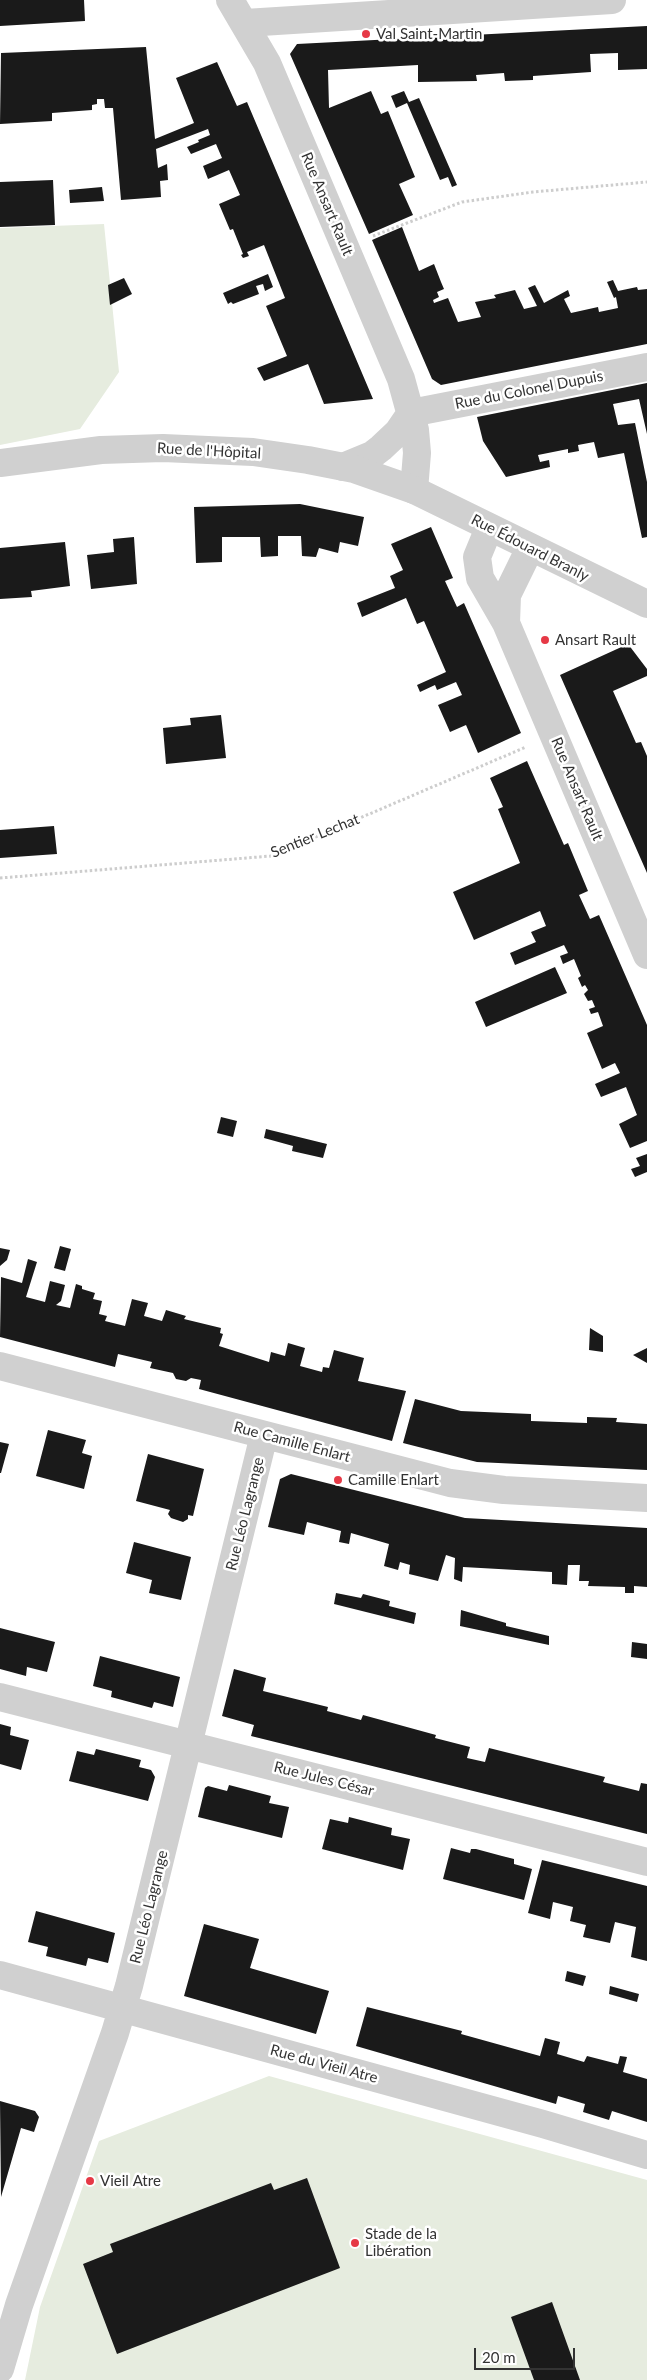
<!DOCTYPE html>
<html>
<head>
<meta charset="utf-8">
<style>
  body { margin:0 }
  #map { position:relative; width:647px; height:2380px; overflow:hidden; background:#fff; font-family:Lato,sans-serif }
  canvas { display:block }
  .scale { position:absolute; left:474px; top:2348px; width:101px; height:22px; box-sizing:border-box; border:2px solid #333; border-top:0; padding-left:6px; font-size:15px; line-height:18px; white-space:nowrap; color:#333; -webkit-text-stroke:4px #fff; paint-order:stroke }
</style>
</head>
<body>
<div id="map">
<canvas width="647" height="2380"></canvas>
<div class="scale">20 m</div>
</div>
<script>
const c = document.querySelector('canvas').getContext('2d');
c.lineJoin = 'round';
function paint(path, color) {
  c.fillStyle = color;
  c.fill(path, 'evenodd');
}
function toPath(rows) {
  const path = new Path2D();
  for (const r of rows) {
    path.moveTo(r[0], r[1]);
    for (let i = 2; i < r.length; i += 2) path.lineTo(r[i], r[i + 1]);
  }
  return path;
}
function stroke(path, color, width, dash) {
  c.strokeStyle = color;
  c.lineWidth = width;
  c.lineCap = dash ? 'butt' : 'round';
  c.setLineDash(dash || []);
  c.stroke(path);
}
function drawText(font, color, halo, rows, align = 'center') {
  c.font = font + ' Lato,sans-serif';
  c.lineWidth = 5;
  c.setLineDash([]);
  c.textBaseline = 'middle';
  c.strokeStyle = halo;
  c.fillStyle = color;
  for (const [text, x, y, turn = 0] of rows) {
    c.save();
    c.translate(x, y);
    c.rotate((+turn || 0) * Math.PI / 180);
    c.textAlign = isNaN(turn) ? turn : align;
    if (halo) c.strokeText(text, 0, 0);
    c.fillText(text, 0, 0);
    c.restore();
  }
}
paint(toPath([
  [104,224,119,372,80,429,0,445,0,228],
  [269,2076,647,2180,647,2380,25,2380,40,2307,99,2141]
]), '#e6ecdf');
paint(toPath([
  [0,0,84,0,85,21,0,26],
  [647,26,647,69,618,70,618,53,590,54,591,72,533,76,533,80,505,81,504,73,476,75,477,81,418,82,418,65,328,70,329,108,371,91,381,114,388,111,415,177,399,184,413,215,369,234,290,54,297,44],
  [146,47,155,139,194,123,176,78,217,62,237,106,247,102,373,399,324,404,308,364,264,381,257,368,287,356,266,306,285,298,264,245,247,252,249,256,243,258,241,255,243,254,233,229,230,230,219,204,240,195,229,170,208,179,203,166,222,158,216,144,191,154,187,147,199,142,198,140,210,135,208,129,156,149,158,168,167,164,168,180,160,181,161,197,121,200,113,108,105,108,104,99,97,99,97,104,92,105,92,110,52,113,52,121,0,124,1,53],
  [404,91,409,102,419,98,457,185,452,187,448,177,440,180,407,103,396,108,391,96],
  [53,180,55,225,0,227,0,182],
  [102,187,104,201,70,203,69,190],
  [402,227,419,271,434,264,441,282,444,289,437,292,439,297,433,300,434,303,448,298,458,322,481,317,475,302,496,298,494,295,515,290,524,309,537,306,528,288,535,285,544,303,568,290,570,296,564,299,571,313,598,307,599,312,618,308,616,297,614,298,607,282,613,280,618,291,637,287,638,290,647,289,647,344,441,385,432,379,372,240],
  [268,274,273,287,265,291,263,284,256,286,259,294,233,304,231,302,228,304,223,293],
  [124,278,132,294,110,305,108,285],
  [647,383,647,434,639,399,613,404,618,425,635,423,647,482,647,537,642,538,624,453,598,458,594,442,578,445,579,451,568,453,568,449,538,455,540,462,549,460,550,467,506,477,483,441,477,417],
  [300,504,364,517,358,546,340,542,338,553,319,548,316,557,302,556,301,536,278,536,278,556,261,557,260,537,222,537,222,562,196,563,194,507],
  [431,527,453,578,445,581,457,607,464,603,521,733,478,753,466,725,450,732,438,705,462,695,456,682,437,690,435,685,420,692,417,685,446,672,424,621,417,624,406,598,362,617,357,603,395,588,390,576,403,570,391,544],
  [134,537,137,584,91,589,87,555,114,552,113,539],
  [65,542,70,586,31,591,32,597,0,599,0,548],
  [628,644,647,669,647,676,613,691,636,743,641,742,647,756,647,873,560,675],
  [221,715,226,758,166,764,163,728,191,725,190,718],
  [527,761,564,845,568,843,588,891,579,895,590,919,599,915,647,1025,647,1141,630,1148,619,1124,637,1115,626,1087,601,1097,595,1084,620,1073,615,1063,602,1069,587,1033,603,1026,598,1012,591,1014,589,1009,595,1007,592,1000,588,1001,584,994,588,990,585,985,582,987,578,978,581,976,574,959,563,964,560,956,568,953,564,945,515,965,510,953,536,942,531,932,546,926,540,911,474,940,453,892,520,863,498,809,503,807,490,778],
  [54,826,57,854,0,858,0,830],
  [555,967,567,993,486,1027,475,1002],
  [221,1117,237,1121,233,1137,217,1133],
  [266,1129,327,1144,323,1158,292,1151,293,1146,264,1138],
  [647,1154,647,1172,635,1177,631,1169,640,1166,636,1158],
  [60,1246,71,1249,65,1271,54,1268],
  [0,1248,10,1250,7,1260,0,1266],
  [28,1259,37,1262,26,1297,45,1302,50,1281,65,1285,61,1301,56,1305,70,1308,76,1284,82,1286,82,1289,95,1293,93,1299,102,1301,99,1314,107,1316,105,1321,125,1326,132,1299,148,1303,144,1316,162,1321,166,1310,186,1316,184,1319,221,1328,220,1333,223,1334,219,1346,269,1362,271,1352,285,1356,288,1343,305,1348,300,1366,322,1372,323,1367,329,1368,334,1350,364,1358,358,1381,406,1391,392,1441,199,1389,201,1380,191,1378,186,1381,176,1379,173,1373,150,1368,152,1362,118,1354,115,1367,0,1337,1,1277,22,1283],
  [590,1328,603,1336,603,1352,589,1350],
  [647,1348,647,1363,633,1355],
  [415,1399,461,1411,531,1414,531,1421,587,1423,587,1417,617,1418,616,1422,647,1424,647,1470,477,1462,403,1443],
  [48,1430,86,1440,82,1453,92,1456,84,1489,36,1476],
  [0,1442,9,1444,1,1473,0,1473],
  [148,1454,204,1469,193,1516,188,1515,188,1519,183,1522,171,1518,168,1514,170,1510,136,1501],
  [291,1474,465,1518,647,1528,647,1587,634,1586,634,1593,625,1593,625,1587,588,1586,589,1581,579,1581,580,1565,568,1565,567,1585,552,1584,552,1572,463,1567,462,1582,454,1579,455,1558,446,1555,438,1581,409,1574,410,1565,400,1562,398,1570,384,1566,389,1544,351,1533,349,1544,339,1542,341,1531,307,1522,304,1535,268,1527,280,1479],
  [134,1542,191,1557,181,1600,149,1593,152,1580,126,1573],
  [336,1593,361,1598,363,1594,390,1601,389,1606,416,1613,414,1624,334,1604],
  [461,1610,506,1623,506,1626,549,1636,549,1645,460,1626],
  [0,1628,55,1642,47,1672,27,1667,26,1676,0,1669],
  [632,1642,647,1644,647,1659,631,1657],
  [100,1656,180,1677,173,1707,154,1702,152,1708,111,1697,112,1691,93,1686],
  [234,1669,266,1678,263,1691,328,1707,327,1711,361,1720,363,1715,436,1735,435,1738,470,1747,467,1758,485,1762,489,1748,605,1777,603,1782,639,1791,641,1783,647,1784,647,1834,251,1736,254,1725,222,1716],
  [0,1724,11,1727,10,1735,29,1740,21,1770,0,1764],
  [96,1749,141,1760,139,1767,151,1770,155,1777,148,1801,69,1781,77,1751,94,1755],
  [229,1785,271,1796,269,1803,289,1807,282,1838,198,1817,205,1788,208,1786,227,1791],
  [349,1817,392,1828,391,1835,410,1839,403,1870,322,1849,330,1819,348,1823],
  [451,1848,470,1853,471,1849,476,1849,502,1856,514,1859,514,1864,532,1869,524,1900,443,1879],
  [542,1860,647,1886,647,1961,631,1957,636,1927,615,1922,610,1943,583,1937,586,1925,570,1921,573,1907,553,1902,550,1919,528,1913],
  [36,1911,115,1933,108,1963,88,1958,86,1966,46,1956,48,1947,28,1942],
  [204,1924,259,1939,250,1968,329,1991,316,2034,184,1996],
  [567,1971,586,1976,583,1986,565,1981],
  [610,1986,639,1994,637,2002,609,1994],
  [367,2007,462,2031,461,2034,540,2056,545,2038,560,2042,557,2054,584,2062,587,2056,618,2064,620,2056,627,2057,623,2072,647,2079,647,2122,612,2111,609,2120,583,2112,585,2104,558,2096,556,2104,356,2046],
  [0,2101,35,2111,39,2117,34,2132,21,2128,1,2197],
  [307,2178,340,2268,117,2354,83,2264,113,2252,110,2244,271,2183,274,2190],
  [552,2302,580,2380,534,2380,511,2317]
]), '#1a1a1a');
stroke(toPath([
  [373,236,462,202,533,192,647,182],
  [0,878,271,856,526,747]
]), '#cdcdcd', 3, [2.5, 2.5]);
stroke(toPath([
  [230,0,267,63,401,379,415,430,417,453,414,490],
  [245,23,612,0],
  [411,413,647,367],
  [343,467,372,455,381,448,398,432,411,413],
  [489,528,477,557,480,578,506,623,647,955],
  [506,623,507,595,530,548],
  [0,1366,450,1483,504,1490,647,1498],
  [0,1697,647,1862],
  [0,1975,543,2124,647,2155],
  [0,2369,19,2305,115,2033,129,1986,264,1435]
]), '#d0d0d0', 28);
stroke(toPath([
  [0,463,101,450,163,448,253,452,308,460,354,469,414,490,647,604]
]), '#d0d0d0', 28);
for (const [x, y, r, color] of [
  [366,34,5,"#e63946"],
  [545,640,5,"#e63946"],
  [338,1480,5,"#e63946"],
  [90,2181,5,"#e63946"],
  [355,2243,5,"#e63946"]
]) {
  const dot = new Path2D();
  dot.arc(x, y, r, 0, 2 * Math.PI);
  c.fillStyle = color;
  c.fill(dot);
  stroke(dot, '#fff', 2);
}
drawText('15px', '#333', '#fff', [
  ["Val Saint-Martin",376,34],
  ["Ansart Rault",555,640],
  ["Camille Enlart",348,1480],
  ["Vieil Atre",100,2181],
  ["Stade de la",365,2234],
  ["Libération",365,2251]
], 'left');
drawText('15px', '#333', '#fff', [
  ["Rue Ansart Rault",327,204,67],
  ["Rue du Colonel Dupuis",529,390,-11],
  ["Rue de l'Hôpital",209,451,3],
  ["Rue Édouard Branly",530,548,27],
  ["Rue Ansart Rault",577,789,67],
  ["Sentier Lechat",315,836,-22],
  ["Rue Camille Enlart",292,1442,15],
  ["Rue Léo Lagrange",245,1514,-76],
  ["Rue Jules César",324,1779,14],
  ["Rue Léo Lagrange",149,1907,-76],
  ["Rue du Vieil Atre",324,2064,15]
]);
</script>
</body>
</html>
